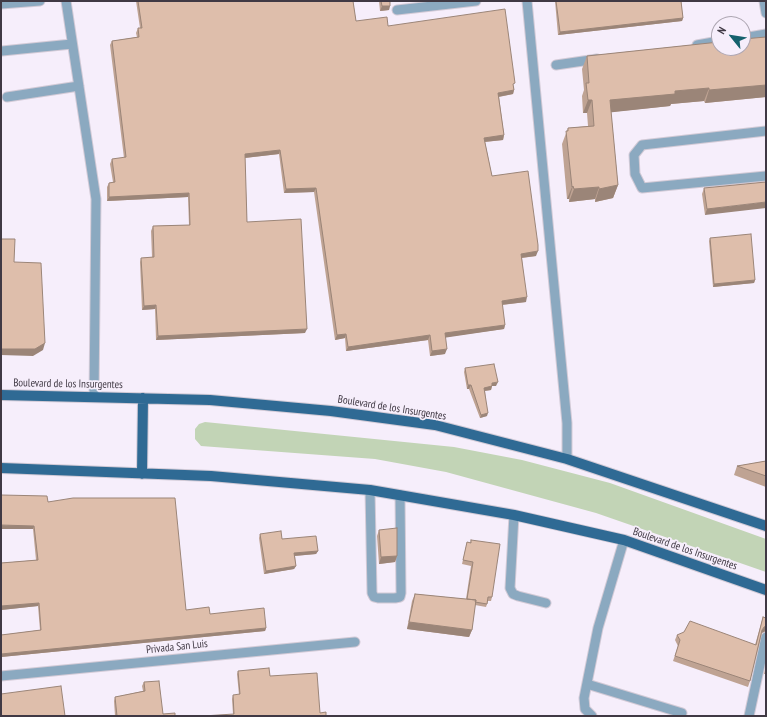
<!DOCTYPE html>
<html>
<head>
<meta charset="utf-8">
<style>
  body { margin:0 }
  #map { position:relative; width:767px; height:717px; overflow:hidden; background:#f6eefb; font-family:"PT Sans Narrow",sans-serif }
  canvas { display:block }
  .frame { position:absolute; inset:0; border:2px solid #403944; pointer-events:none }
  .north { position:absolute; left:711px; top:16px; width:40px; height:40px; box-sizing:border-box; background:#f6eefb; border:1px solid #ada6b2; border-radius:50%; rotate:300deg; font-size:11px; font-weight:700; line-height:16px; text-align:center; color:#403944 }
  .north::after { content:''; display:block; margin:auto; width:14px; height:18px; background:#15616d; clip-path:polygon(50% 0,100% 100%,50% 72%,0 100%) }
</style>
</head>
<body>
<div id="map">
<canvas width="767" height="717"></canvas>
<div class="frame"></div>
<div class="north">N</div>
</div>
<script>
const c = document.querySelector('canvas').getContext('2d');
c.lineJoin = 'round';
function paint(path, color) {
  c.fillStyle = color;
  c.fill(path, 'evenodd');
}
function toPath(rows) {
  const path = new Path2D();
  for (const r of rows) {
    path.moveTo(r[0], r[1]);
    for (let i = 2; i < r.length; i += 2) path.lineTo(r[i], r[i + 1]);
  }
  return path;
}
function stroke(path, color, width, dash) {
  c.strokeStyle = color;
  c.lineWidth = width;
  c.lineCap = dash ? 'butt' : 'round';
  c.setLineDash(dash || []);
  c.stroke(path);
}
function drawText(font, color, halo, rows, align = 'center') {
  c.font = font + ' "PT Sans Narrow",sans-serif';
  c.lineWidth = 3.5;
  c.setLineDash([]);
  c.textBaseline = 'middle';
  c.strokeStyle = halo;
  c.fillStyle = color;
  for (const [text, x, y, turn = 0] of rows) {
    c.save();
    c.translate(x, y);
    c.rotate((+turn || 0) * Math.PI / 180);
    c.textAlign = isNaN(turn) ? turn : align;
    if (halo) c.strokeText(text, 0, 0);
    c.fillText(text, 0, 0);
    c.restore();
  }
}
paint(toPath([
  [205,422,454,447,522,460,610,483,766,539,766,572,596,513,446,472,375,459,201,446,195,439,195,429,199,424]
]), '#c2d4b6');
const lane = toPath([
  [66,1,96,199,94,397],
  [527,1,567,423,567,459],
  [764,1,766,13],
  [1,4,40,1],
  [397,10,476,1],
  [743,38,766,34],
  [697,45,719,41],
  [2,51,72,44],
  [556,65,597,59],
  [7,97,79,86],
  [766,131,642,145,634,155,635,174,642,188,766,176],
  [370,490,372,593,374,597,378,598,395,598,400,597,401,593,400,495],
  [514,515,510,588,513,594,518,596,546,603],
  [1,676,355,642],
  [587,684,682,713],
  [592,716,585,709,584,698,598,628,624,540],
  [749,716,766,637]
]);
const primary = toPath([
  [1,395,210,400,331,411,435,425,567,459,766,526],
  [1,468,211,476,370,490,514,515,624,540,766,590],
  [142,474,143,398]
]);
stroke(lane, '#d2cad6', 11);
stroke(primary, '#d2cad6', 12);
stroke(lane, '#8ba9c0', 9);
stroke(primary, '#2f6a94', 10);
paint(toPath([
  [136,1,353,1,356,21,388,26,514,87,514,90,513,94,499,97,504,135,503,140,485,142,492,176,536,256,522,258,526,302,502,305,505,325,504,329,445,337,445,354,430,356,428,340,346,351,345,338,335,340,314,192,284,193,279,154,245,158,247,222,305,333,156,340,155,309,142,310,140,262,141,258,152,257,151,231,153,226,189,225,188,197,107,201,107,187,109,183,113,182,110,164,112,159,124,158,110,45,112,41,137,37,136,33,138,28,140,28],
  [379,1,390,1,389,10,380,11],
  [555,1,681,1,683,18,682,21,558,35],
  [766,37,766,97,705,103,704,101,671,104,670,106,611,112,618,185,613,198,595,202,595,199,569,202,569,199,567,199,562,144,568,128,588,126,587,113,583,113,582,96,584,90,582,69,587,56],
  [766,182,705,215,702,194,704,188],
  [710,238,755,280,754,283,713,287,709,241],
  [465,368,496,386,492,386,491,390,485,391,487,416,480,418,469,389,467,389,464,372],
  [766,461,766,487,734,475,737,466],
  [48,502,186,610,210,614,266,628,265,631,1,657,1,635,40,630,38,606,1,610,1,563,36,560,33,529,1,529],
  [379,530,397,556,395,562,379,564,377,536],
  [260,534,282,539,318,551,316,554,295,556,296,566,294,569,264,574,259,538],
  [471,540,492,597,491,601,488,601,486,607,475,605,472,630,469,637,407,629,412,601,415,594,466,599,471,566,462,564,467,542,470,543],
  [763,617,762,633,750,681,748,687,673,661,678,646,675,640,677,635,755,645],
  [766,665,766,674,764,674],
  [238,671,270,676,320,713,233,714,232,699,233,695,239,695,237,674],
  [144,682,163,714,175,716,115,716,114,701,115,697,143,691,142,686]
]), '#bfa393');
paint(toPath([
  [382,6,390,6,389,10,380,11],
  [683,18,682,21,558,35,560,32],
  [766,85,766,97,705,103,709,90],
  [709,88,704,101,671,104,670,106,605,113,610,100,675,91],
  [514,90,513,94,497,97,498,93],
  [588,100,592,100,587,113,583,113],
  [504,135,503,140,483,142,484,138],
  [280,150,279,154,244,158,245,154],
  [618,185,613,198,595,202,599,189],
  [573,186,569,199,567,199,572,187],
  [599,187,595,199,569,202,574,189],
  [316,188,314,192,284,193,286,189],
  [189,193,188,197,107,201,109,197],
  [766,202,766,208,705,215,707,209],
  [538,251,536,256,520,258,521,254],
  [755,280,754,283,713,287,714,284],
  [527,297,526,302,500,305,502,301],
  [156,305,155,309,142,310,144,306],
  [505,325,504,329,443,338,445,333],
  [307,329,305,333,156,340,158,336],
  [346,334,345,338,335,340,337,335],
  [430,335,428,340,346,351,348,347],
  [45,343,43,350,33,356,1,355,1,349],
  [447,349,445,354,430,356,432,351],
  [498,382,496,386,491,386,492,386,491,390,483,391,484,388,492,383],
  [468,385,471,385,469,389,467,389],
  [488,413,487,416,480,418,481,415],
  [1,525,34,526,33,529,1,529],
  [318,551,316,554,293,556,294,553],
  [397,556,395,562,379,564,381,557],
  [296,566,294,569,264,574,266,571],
  [39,603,38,606,1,610,1,606],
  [409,622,472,630,469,637,407,629],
  [766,626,766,631,762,633,762,630,764,627],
  [266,628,265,631,1,657,1,654]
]), '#9b8578');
const building = toPath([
  [138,1,353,1,356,21,387,17,388,26,505,9,515,83,513,84,514,90,498,93,504,135,484,138,492,176,528,171,538,245,538,251,521,254,527,297,502,301,505,325,445,333,447,349,432,351,430,335,348,347,346,334,337,335,316,188,286,189,280,150,245,154,247,222,301,219,307,329,158,336,156,305,144,306,141,258,154,257,153,226,190,225,189,193,109,197,109,183,115,182,112,159,126,157,112,41,139,37,138,28,142,28,138,1],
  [381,1,390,1,390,6,382,6,381,1],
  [556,1,681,1,683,18,560,32,556,1],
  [766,37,766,85,709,90,709,88,675,91,675,94,610,100,618,185,599,189,599,187,574,189,573,186,572,187,566,131,568,131,568,128,594,126,592,100,588,100,586,83,589,83,587,56,719,42,719,48,743,48,743,39,766,37],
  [766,182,766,202,707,209,704,188,766,182],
  [751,234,755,280,714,284,710,238,751,234],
  [1,239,15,239,14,262,41,263,45,343,35,349,1,349,1,239],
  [494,364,498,382,492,383,492,386,484,388,488,413,481,415,471,385,468,385,465,368,494,364],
  [766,461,766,476,737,466,766,461],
  [1,495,47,496,48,502,73,498,175,498,186,610,209,607,210,614,264,608,266,628,1,654,1,635,41,630,39,603,1,606,1,563,38,560,34,526,1,525,1,495],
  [397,528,397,556,381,557,379,530,397,528],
  [281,531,282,539,316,536,318,551,294,553,296,566,266,571,260,534,281,531],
  [471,540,500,544,492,597,488,597,487,604,475,602,476,600,467,599,473,562,463,560,467,542,471,543,471,540],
  [415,594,476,600,472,630,409,622,415,594],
  [763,617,766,618,766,626,764,627,762,630,750,681,675,656,680,640,677,635,684,632,690,621,756,645,763,617],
  [269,668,270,676,317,673,320,713,326,712,326,716,203,716,234,714,233,695,240,694,238,671,269,668],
  [159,681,163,714,175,713,175,716,117,716,115,697,145,691,144,682,159,681],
  [61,686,65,716,1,716,1,694,61,686]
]);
paint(building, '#debeab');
stroke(building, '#9b8578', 1);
drawText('11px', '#403944', '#f6eefb', [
  ["Boulevard de los Insurgentes",68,384,1],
  ["Boulevard de los Insurgentes",392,408,9],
  ["Boulevard de los Insurgentes",685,549,19],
  ["Privada San Luis",177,647,-6]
]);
</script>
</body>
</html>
